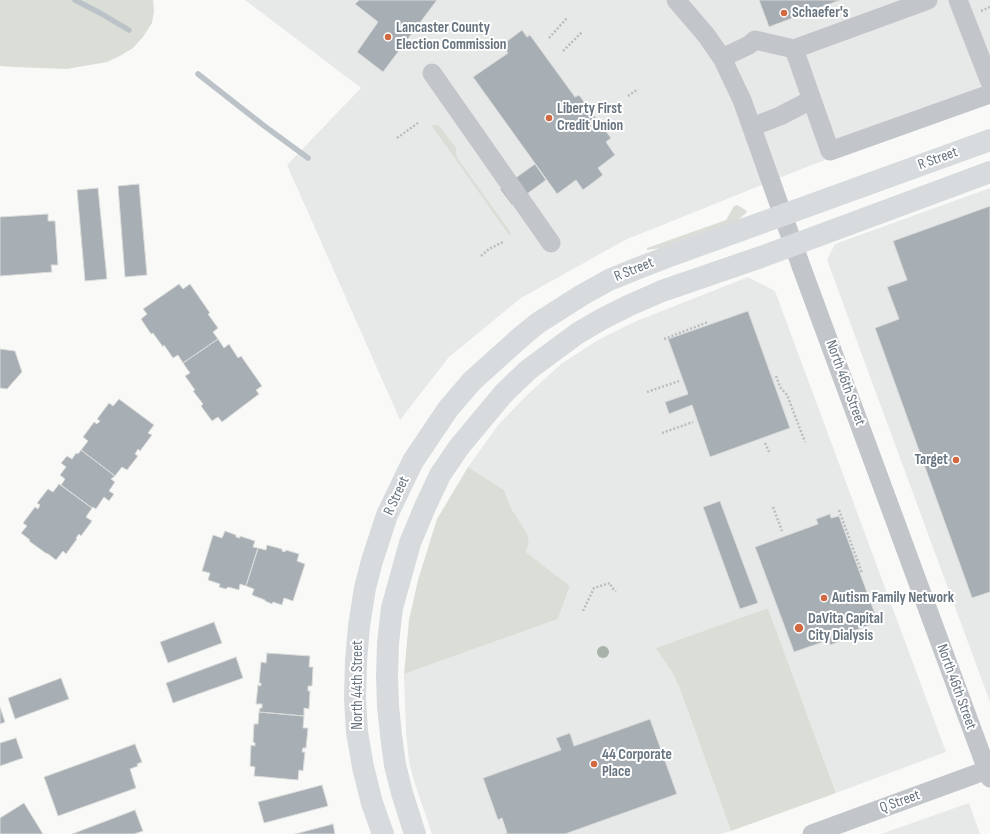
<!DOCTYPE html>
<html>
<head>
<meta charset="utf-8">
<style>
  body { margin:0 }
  canvas { display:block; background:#f9faf8 }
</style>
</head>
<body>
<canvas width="990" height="834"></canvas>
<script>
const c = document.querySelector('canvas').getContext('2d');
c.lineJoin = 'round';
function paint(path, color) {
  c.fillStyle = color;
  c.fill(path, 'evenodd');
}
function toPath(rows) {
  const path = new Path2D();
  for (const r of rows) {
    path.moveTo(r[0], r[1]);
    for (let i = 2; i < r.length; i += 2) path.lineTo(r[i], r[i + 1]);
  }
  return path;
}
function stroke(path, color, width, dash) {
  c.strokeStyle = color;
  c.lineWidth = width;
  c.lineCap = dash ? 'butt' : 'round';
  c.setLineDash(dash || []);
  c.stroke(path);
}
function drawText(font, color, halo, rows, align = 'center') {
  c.font = font + ' "Sofia Sans Condensed",sans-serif';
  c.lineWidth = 4;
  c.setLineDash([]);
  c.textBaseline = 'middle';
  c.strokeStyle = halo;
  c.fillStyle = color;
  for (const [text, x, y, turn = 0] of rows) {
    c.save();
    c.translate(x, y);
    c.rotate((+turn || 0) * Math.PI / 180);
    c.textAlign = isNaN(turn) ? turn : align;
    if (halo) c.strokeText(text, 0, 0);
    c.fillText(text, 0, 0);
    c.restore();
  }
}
paint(toPath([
  [245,0,990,0,990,97,804,168,625,240,521,298,449,357,400,420,287,165,361,88],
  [990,188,990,702,827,260,835,244],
  [748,277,775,291,946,752,836,793,768,608,657,648,673,674,680,689,731,831,720,834,432,834,414,781,409,762,406,732,404,674,558,619,570,586,526,552,529,542,528,538,527,533,511,508,504,490,468,467,498,425,525,397,561,364,598,340,634,322],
  [969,803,980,834,881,834]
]), '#e7e9e8');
paint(toPath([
  [0,0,153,0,154,11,152,23,143,37,133,48,120,56,107,62,67,69,14,67,0,66],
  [434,125,437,125,440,127,456,148,456,154,458,159,511,233,509,235,432,126],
  [737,205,747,211,745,214,738,220,661,248,647,250,647,248,726,220,734,206],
  [468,467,504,490,511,508,527,533,528,538,529,542,526,552,570,586,558,619,404,674,409,620,418,580,437,519],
  [768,608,836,793,731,831,680,689,673,674,656,648]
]), '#daded7');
stroke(toPath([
  [75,0,100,13,129,30],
  [198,74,263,125,308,158]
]), '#bbc3c8', 5.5);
const building = toPath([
  [359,0,437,0,383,72,357,52,378,22,355,4,359,0],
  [759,0,840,0,769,27,759,0],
  [522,30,527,37,530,35,575,97,579,95,611,138,606,142,615,155,598,168,603,175,583,190,576,180,557,194,473,77,508,53,502,45,522,30],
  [535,164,546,180,512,205,500,189,535,164],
  [139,184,147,275,125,277,118,186,139,184],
  [98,188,107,279,85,281,77,190,98,188],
  [990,206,990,592,972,598,875,328,899,319,887,287,907,280,893,241,990,206],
  [48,214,48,221,55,221,58,265,51,265,52,272,0,276,0,217,48,214],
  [179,284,183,289,190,284,210,313,208,314,218,328,213,332,218,339,183,363,178,355,173,358,164,345,163,347,153,333,151,334,141,319,147,314,143,309,179,284],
  [748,311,790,428,710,457,692,405,669,414,665,402,688,394,668,339,748,311],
  [218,339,224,348,229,344,238,358,241,356,262,386,256,390,259,394,222,422,218,417,212,421,201,406,203,404,193,391,195,390,185,376,190,373,183,363,218,339],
  [0,349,15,351,22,372,7,389,0,388,0,349],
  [119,399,154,425,148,433,152,435,140,451,138,449,135,454,138,456,127,470,122,467,115,476,81,450,88,441,83,437,94,422,97,424,100,421,97,419,109,403,113,406,119,399],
  [81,450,115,476,111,479,115,482,109,491,114,494,109,501,104,497,96,509,93,507,92,508,61,485,65,479,60,475,66,467,61,463,67,456,72,459,76,453,78,454,81,450],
  [59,484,92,508,86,517,92,521,81,536,79,534,76,538,77,539,66,554,63,551,56,560,47,553,47,554,29,541,30,540,21,533,27,526,23,523,35,507,38,509,40,505,37,503,48,489,53,492,59,484],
  [720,501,758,603,740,609,703,507,720,501],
  [830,514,831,518,839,516,878,622,842,635,844,640,830,645,829,640,794,652,755,547,818,524,816,519,830,514],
  [225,531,236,535,236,537,240,538,240,536,255,541,253,547,258,548,246,586,240,584,239,590,228,587,226,589,219,587,220,584,208,580,210,573,202,571,213,535,222,538,225,531],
  [267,545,282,549,282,551,285,552,286,550,299,554,297,561,305,564,293,601,284,598,282,605,273,602,272,604,265,601,265,600,252,595,254,589,246,586,258,548,266,550,267,545],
  [214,622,222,643,168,663,160,642,214,622],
  [267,653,310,656,309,667,313,667,312,686,308,686,308,691,310,691,309,709,304,708,304,716,259,712,260,708,262,708,262,704,256,704,258,685,261,686,261,683,259,683,261,662,266,663,267,653],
  [236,657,243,678,173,703,166,683,236,657],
  [61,678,69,699,15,719,8,698,61,678],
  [0,707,5,722,0,724,0,707],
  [259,712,304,716,303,728,308,728,306,748,303,748,302,752,305,752,303,771,299,770,298,780,254,776,255,767,250,766,251,745,255,746,255,743,253,742,254,724,258,724,259,712],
  [650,719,677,794,565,834,504,834,507,833,502,818,498,820,483,778,561,750,556,738,570,733,574,746,650,719],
  [16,738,23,758,0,766,0,743,16,738],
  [135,744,142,762,137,764,138,766,130,769,136,788,58,816,44,777,135,744],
  [322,785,328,806,264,823,258,802,322,785],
  [24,803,43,834,0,834,0,818,24,803],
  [135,810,143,831,134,834,72,834,135,810],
  [333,824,335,834,295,834,333,824]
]);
paint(building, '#a7aeb4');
stroke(building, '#dbdcda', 1);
stroke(toPath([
  [981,11,990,7],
  [549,38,567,18],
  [563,51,582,32],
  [628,96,638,89],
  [397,138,418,123],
  [481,256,489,249,503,242],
  [664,339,708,322],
  [776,376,780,387,787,395,805,442],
  [647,392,679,381],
  [662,433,693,422],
  [765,443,770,454],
  [773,507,782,531],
  [839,510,862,573],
  [583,611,594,588,610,583,612,588,616,591]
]), '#babdc0', 2.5, [2, 2]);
stroke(toPath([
  [676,0,706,35,722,58,742,100,801,266,990,778],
  [958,0,990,82],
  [794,49,830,151,990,94],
  [722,58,749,45,755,40,794,49,928,0],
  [432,73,551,243],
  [752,127,780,116,811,100],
  [812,834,987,770]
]), '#c2c5c9', 19);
stroke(toPath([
  [383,834,372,803,363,767,357,732,355,699,356,661,359,626,365,588,372,561,387,515,413,461,448,409,472,381,522,336,538,323,582,295,609,280,636,269,667,257,990,140],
  [415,834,402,793,395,765,391,735,388,706,387,677,388,643,392,608,410,543,425,507,440,475,459,447,504,393,528,370,578,333,602,319,630,305,662,291,761,257,990,172]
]), '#d8dbde', 22);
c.fillStyle = '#a9b2a8';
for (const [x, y] of [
  [603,652]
]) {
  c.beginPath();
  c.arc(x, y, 6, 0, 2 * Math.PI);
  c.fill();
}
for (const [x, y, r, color] of [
  [784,13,4,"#d06841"],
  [388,37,4,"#d06841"],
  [549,118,4,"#d06841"],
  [956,460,4,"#d06841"],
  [824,598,4,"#d06841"],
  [799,628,5,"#d06841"],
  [594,764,4,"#d06841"]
]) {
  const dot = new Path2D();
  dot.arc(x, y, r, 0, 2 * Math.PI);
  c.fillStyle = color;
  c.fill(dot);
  stroke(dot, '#fff', 1.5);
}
drawText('bold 15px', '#67747f', '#fff', [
  ["Schaefer's",792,13],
  ["Lancaster County",396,28],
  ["Election Commission",396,45],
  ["Liberty First",557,109],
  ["Credit Union",557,126],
  ["Target",948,460,"right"],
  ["Autism Family Network",832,598],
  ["DaVita Capital",808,619],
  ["City Dialysis",808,636],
  ["44 Corporate",602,755],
  ["Place",602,772]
], 'left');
drawText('15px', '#67747f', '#fff', [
  ["R Street",938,159,-20],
  ["R Street",634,270,-22],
  ["North 46th Street",845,383,70],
  ["R Street",397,496,-65],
  ["North 44th Street",358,685,-90],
  ["North 46th Street",956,687,70],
  ["Q Street",900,802,-20]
]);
</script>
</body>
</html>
